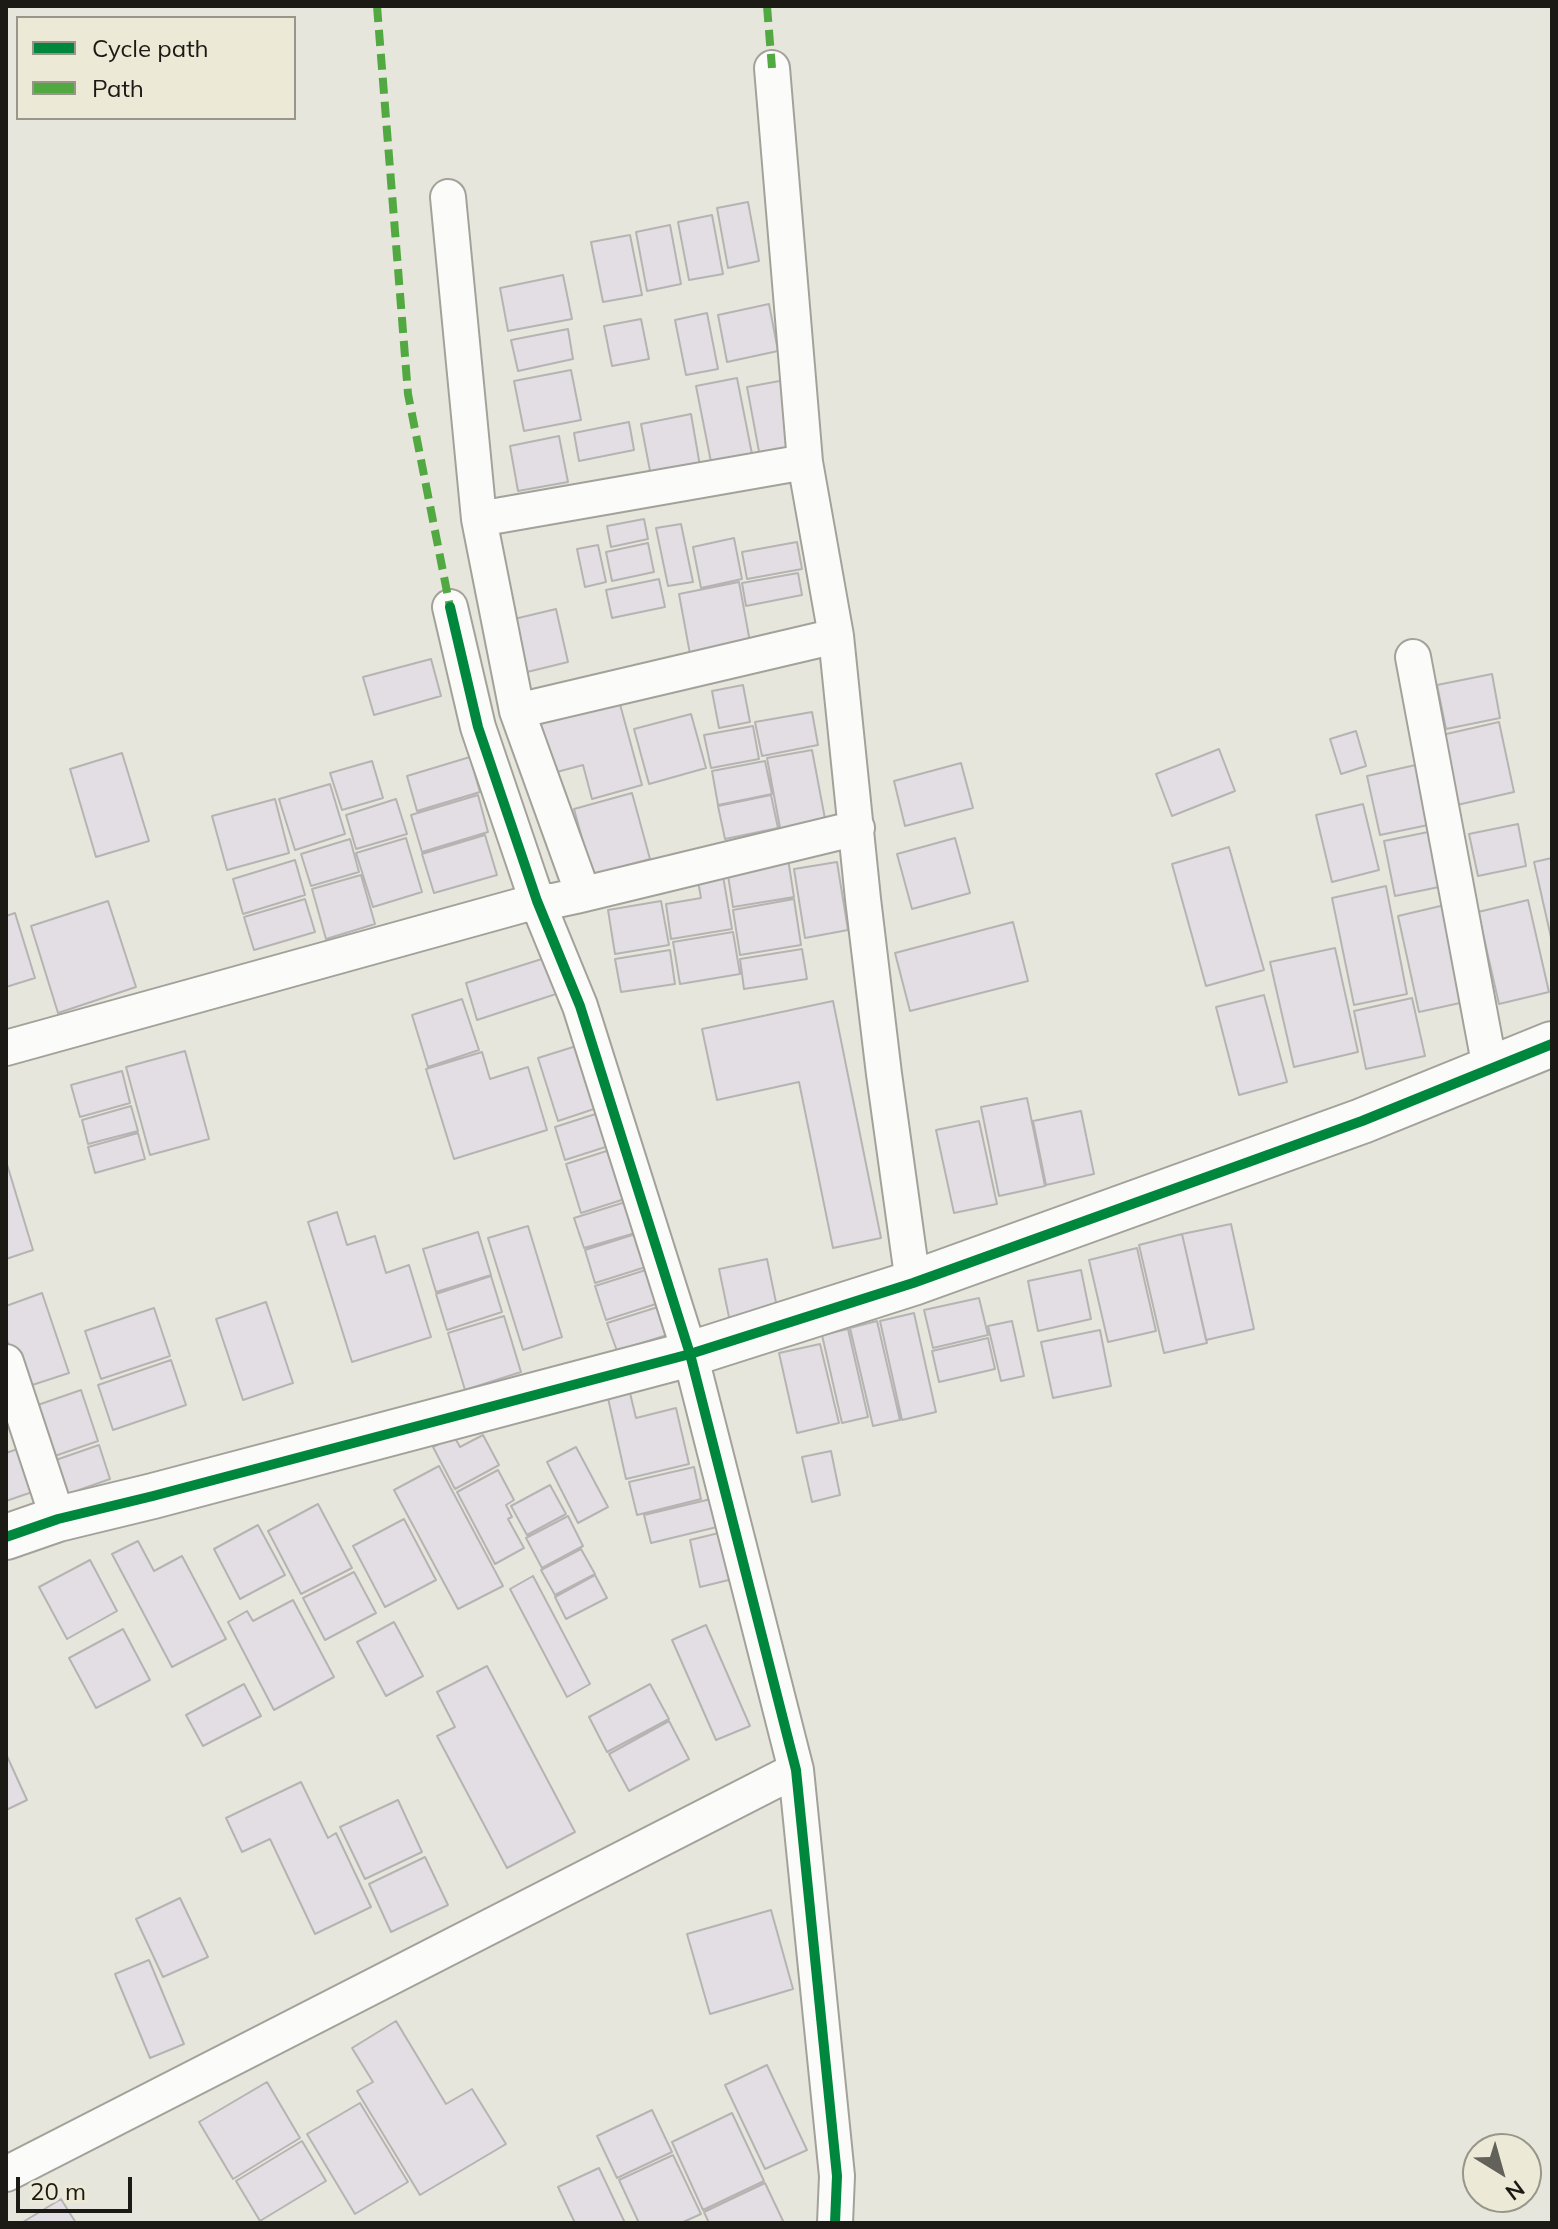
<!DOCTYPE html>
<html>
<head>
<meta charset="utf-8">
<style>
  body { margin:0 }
  #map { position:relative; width:1558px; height:2229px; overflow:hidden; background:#e7e6dc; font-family:Mulish,sans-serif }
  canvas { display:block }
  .frame { position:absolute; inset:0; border:8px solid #1b1a14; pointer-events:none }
  .legend { position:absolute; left:16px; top:16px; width:280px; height:104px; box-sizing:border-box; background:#ece9d7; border:2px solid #989689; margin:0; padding:10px 14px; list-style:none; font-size:24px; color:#1b1a14 }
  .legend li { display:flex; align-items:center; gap:16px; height:40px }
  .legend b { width:40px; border:2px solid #989689 }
  .north { position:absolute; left:1462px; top:2133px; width:80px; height:80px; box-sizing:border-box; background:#ece9d7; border:2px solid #989689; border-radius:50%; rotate:143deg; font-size:22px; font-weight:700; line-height:32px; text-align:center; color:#1b1a14 }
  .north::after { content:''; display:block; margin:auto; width:28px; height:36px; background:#62615a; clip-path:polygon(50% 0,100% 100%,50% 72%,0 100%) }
  .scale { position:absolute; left:16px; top:2177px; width:116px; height:36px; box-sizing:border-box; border:4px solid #1b1a14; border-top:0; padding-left:10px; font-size:24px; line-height:28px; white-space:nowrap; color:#1b1a14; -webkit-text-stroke:6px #ece9d7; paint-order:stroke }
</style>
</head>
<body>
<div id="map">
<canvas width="1558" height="2229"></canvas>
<div class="frame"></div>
<ul class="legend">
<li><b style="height:10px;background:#00873e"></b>Cycle path</li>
<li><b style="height:10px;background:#52a942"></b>Path</li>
</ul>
<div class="north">N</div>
<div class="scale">20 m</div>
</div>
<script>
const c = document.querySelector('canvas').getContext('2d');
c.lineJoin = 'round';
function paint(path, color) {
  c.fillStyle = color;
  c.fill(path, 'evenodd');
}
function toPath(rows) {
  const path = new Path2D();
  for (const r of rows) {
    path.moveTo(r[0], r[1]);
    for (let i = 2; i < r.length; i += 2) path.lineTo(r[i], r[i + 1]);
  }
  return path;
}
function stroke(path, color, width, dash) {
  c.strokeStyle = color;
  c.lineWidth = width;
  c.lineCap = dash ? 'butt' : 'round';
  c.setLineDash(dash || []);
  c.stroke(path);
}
const building = toPath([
  [748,202,759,261,728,268,717,208,748,202],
  [712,215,723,274,689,280,678,222,712,215],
  [670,225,681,284,647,291,636,232,670,225],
  [630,235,642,295,603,302,591,242,630,235],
  [563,275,572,319,508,331,500,288,563,275],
  [769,304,778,351,727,362,718,315,769,304],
  [707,313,718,369,686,375,675,320,707,313],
  [641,319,649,359,612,366,604,326,641,319],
  [568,329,573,359,518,371,511,340,568,329],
  [571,370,581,420,524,431,514,381,571,370],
  [737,378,752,454,711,462,696,386,737,378],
  [785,380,799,449,760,457,747,387,785,380],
  [691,414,700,466,651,476,641,424,691,414],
  [629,422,634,450,579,461,574,433,629,422],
  [559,436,568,482,518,491,510,446,559,436],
  [644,519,648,539,611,547,607,526,644,519],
  [681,524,693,582,668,586,656,528,681,524],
  [734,538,742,579,701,588,693,547,734,538],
  [797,542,802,569,747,579,742,552,797,542],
  [648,543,654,572,612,581,606,552,648,543],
  [598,545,606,582,585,587,577,549,598,545],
  [798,573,802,595,746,606,742,583,798,573],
  [659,579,665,607,612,618,606,590,659,579],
  [739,582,750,642,690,654,679,594,739,582],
  [556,609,568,662,523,673,510,620,556,609],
  [431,659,441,696,374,715,363,677,431,659],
  [1492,674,1500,718,1446,729,1437,685,1492,674],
  [743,685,750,722,719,728,712,691,743,685],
  [618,697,642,785,592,799,583,765,553,773,539,719,618,697],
  [812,712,818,745,762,756,755,722,812,712],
  [691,714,706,768,649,784,634,729,691,714],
  [1499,722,1514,792,1457,805,1442,735,1499,722],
  [753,726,759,759,711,768,704,735,753,726],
  [1356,731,1366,766,1341,774,1330,739,1356,731],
  [1219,749,1235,791,1172,816,1156,774,1219,749],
  [812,750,826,824,781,833,767,758,812,750],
  [122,753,149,841,96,857,70,769,122,753],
  [470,757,480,792,417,811,407,776,470,757],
  [372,761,383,798,342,810,330,773,372,761],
  [765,761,772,794,718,805,712,771,765,761],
  [961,763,973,808,905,826,894,781,961,763],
  [1420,764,1433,824,1380,835,1367,776,1420,764],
  [330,784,345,834,295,850,279,799,330,784],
  [632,793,650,859,592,875,574,809,632,793],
  [478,795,488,832,422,852,411,815,478,795],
  [771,795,778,828,725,839,718,806,771,795],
  [275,799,289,853,227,870,212,816,275,799],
  [396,799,407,834,356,849,346,815,396,799],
  [1363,804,1379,870,1332,882,1316,815,1363,804],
  [1518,824,1526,866,1478,876,1469,834,1518,824],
  [1433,831,1444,886,1395,896,1384,841,1433,831],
  [485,835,497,875,434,893,422,854,485,835],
  [406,838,422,892,373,907,356,853,406,838],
  [955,838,970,893,912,909,897,854,955,838],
  [350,839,359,872,311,886,301,854,350,839],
  [1229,847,1264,970,1206,986,1172,864,1229,847],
  [1552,858,1552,942,1534,862,1552,858],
  [788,859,794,897,733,907,727,869,788,859],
  [295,860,305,895,243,914,233,879,295,860],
  [837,862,848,930,805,938,794,869,837,862],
  [361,875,375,924,326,939,312,889,361,875],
  [723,876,732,929,671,939,666,904,701,898,698,881,723,876],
  [1386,886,1407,994,1354,1005,1332,898,1386,886],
  [305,899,315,932,254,950,244,917,305,899],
  [794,899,801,945,740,955,733,910,794,899],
  [1528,900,1549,992,1499,1004,1478,912,1528,900],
  [108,901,136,987,58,1013,31,926,108,901],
  [661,901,669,945,615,954,608,910,661,901],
  [1449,904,1469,1001,1419,1012,1398,916,1449,904],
  [15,913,35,978,6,987,6,916,15,913],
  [1013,922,1028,981,910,1011,895,953,1013,922],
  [733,932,740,974,680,984,673,942,733,932],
  [1335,948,1358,1052,1294,1067,1270,962,1335,948],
  [802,949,807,979,744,989,740,959,802,949],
  [670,950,675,984,621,992,615,959,670,950],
  [545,958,556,994,477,1020,466,983,545,958],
  [1264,995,1287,1082,1239,1095,1216,1007,1264,995],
  [1412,998,1425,1056,1366,1069,1354,1011,1412,998],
  [462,999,479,1050,428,1067,412,1015,462,999],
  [833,1001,881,1238,833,1248,799,1082,717,1100,702,1029,833,1001],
  [586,1043,606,1105,558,1121,538,1058,586,1043],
  [185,1051,209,1139,150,1155,126,1067,185,1051],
  [482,1052,490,1079,528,1067,547,1130,454,1159,426,1069,482,1052],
  [122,1071,130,1103,80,1117,71,1085,122,1071],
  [1027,1098,1045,1186,999,1196,981,1107,1027,1098],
  [131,1106,138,1131,88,1144,82,1120,131,1106],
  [608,1110,618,1143,565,1160,555,1127,608,1110],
  [1081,1111,1094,1174,1046,1185,1033,1121,1081,1111],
  [979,1121,997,1204,954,1213,936,1130,979,1121],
  [138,1133,145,1159,95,1173,88,1147,138,1133],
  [616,1148,631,1197,581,1213,566,1164,616,1148],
  [6,1161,33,1250,6,1259,6,1161],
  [632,1200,642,1231,584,1248,574,1218,632,1200],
  [337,1212,347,1245,375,1236,386,1273,409,1265,431,1337,352,1362,308,1222,337,1212],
  [1231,1224,1254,1329,1206,1340,1182,1234,1231,1224],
  [528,1226,562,1337,523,1350,488,1238,528,1226],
  [478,1232,491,1275,436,1292,423,1249,478,1232],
  [642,1232,652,1265,595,1283,585,1250,642,1232],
  [1182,1234,1207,1343,1164,1353,1139,1245,1182,1234],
  [1137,1248,1156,1331,1108,1342,1089,1260,1137,1248],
  [767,1259,778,1312,730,1322,719,1269,767,1259],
  [649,1269,659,1303,606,1320,595,1286,649,1269],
  [1081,1270,1091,1319,1038,1331,1028,1281,1081,1270],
  [491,1276,502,1312,447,1330,436,1294,491,1276],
  [42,1293,69,1373,23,1388,6,1337,6,1306,42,1293],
  [979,1298,988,1335,933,1348,924,1310,979,1298],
  [266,1302,293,1383,243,1400,216,1319,266,1302],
  [658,1307,667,1335,617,1351,607,1323,658,1307],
  [154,1308,170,1356,101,1379,85,1331,154,1308],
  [914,1313,936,1412,902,1420,880,1321,914,1313],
  [504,1316,521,1372,465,1390,448,1333,504,1316],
  [877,1321,900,1420,873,1426,850,1328,877,1321],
  [1012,1321,1024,1376,1001,1381,988,1326,1012,1321],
  [848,1329,868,1417,842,1423,822,1335,848,1329],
  [1100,1330,1111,1386,1053,1398,1041,1342,1100,1330],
  [988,1338,995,1369,939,1382,932,1351,988,1338],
  [820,1344,839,1423,797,1433,779,1353,820,1344],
  [171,1360,186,1405,113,1430,98,1385,171,1360],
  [81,1390,98,1441,49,1458,32,1407,81,1390],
  [630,1393,636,1418,676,1408,689,1464,626,1479,608,1398,630,1393],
  [483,1435,499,1465,455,1489,433,1447,454,1436,460,1447,483,1435],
  [99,1445,110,1479,62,1496,50,1462,99,1445],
  [26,1446,41,1489,6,1501,6,1453,26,1446],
  [576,1447,608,1507,578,1523,547,1462,576,1447],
  [831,1451,840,1495,812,1502,802,1457,831,1451],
  [439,1466,503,1586,458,1609,394,1490,439,1466],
  [694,1467,701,1499,637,1515,629,1482,694,1467],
  [498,1470,514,1500,506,1505,512,1517,508,1519,524,1548,495,1564,457,1492,498,1470],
  [550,1485,566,1514,527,1535,511,1506,550,1485],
  [711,1499,717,1527,651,1543,644,1515,711,1499],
  [318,1504,352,1568,301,1594,268,1531,318,1504],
  [568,1516,583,1546,542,1568,526,1538,568,1516],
  [404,1519,436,1580,385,1607,353,1546,404,1519],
  [258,1525,285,1575,240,1599,214,1549,258,1525],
  [727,1531,737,1578,700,1587,690,1540,727,1531],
  [138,1541,154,1571,182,1556,226,1639,172,1667,112,1554,138,1541],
  [581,1549,595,1574,555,1595,541,1570,581,1549],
  [90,1560,117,1611,67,1639,39,1587,90,1560],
  [354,1572,376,1613,325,1640,303,1598,354,1572],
  [595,1575,607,1598,566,1619,555,1597,595,1575],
  [533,1576,590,1684,567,1697,510,1589,533,1576],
  [293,1600,334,1677,274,1710,228,1622,247,1611,253,1621,293,1600],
  [394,1622,423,1676,386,1696,357,1642,394,1622],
  [706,1625,750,1726,716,1740,672,1640,706,1625],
  [123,1629,150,1680,96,1708,69,1658,123,1629],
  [487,1666,575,1832,507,1868,437,1736,455,1727,437,1692,487,1666],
  [244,1684,261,1716,203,1746,186,1715,244,1684],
  [650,1684,669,1719,607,1752,589,1717,650,1684],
  [669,1721,689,1759,629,1791,609,1754,669,1721],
  [6,1754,27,1800,6,1810,6,1754],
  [301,1782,328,1838,336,1833,371,1907,315,1934,270,1839,242,1852,226,1818,301,1782],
  [398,1800,422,1852,365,1879,340,1827,398,1800],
  [425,1857,448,1905,391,1932,369,1884,425,1857],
  [180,1898,208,1957,163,1977,136,1919,180,1898],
  [771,1910,793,1989,710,2014,687,1934,771,1910],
  [149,1960,184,2044,150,2058,115,1974,149,1960],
  [396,2021,446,2104,472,2089,506,2144,420,2195,357,2091,373,2082,352,2048,396,2021],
  [767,2065,807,2150,765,2169,725,2085,767,2065],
  [267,2082,300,2138,233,2179,199,2122,267,2082],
  [360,2103,408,2182,355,2214,307,2134,360,2103],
  [652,2110,672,2152,617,2178,597,2136,652,2110],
  [732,2113,764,2181,703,2210,672,2142,732,2113],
  [302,2141,326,2181,260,2221,236,2181,302,2141],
  [673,2155,701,2214,681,2223,639,2223,619,2180,673,2155],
  [599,2168,625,2223,575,2223,558,2187,599,2168],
  [765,2183,784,2223,709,2223,704,2212,765,2183],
  [61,2199,76,2223,23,2223,23,2222,61,2199]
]);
paint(building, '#e3dee3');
stroke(building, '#b6b4b3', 2);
const street = toPath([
  [772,68,805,462,836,636,863,899,884,1074,913,1283],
  [448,197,479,519,517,711,583,894],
  [479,519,805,462],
  [450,607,478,727,537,901,580,1006,690,1354,796,1770,837,2176,835,2223],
  [1413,657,1490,1068],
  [517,711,836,636],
  [6,1048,537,901,553,901,576,896,857,828],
  [6,1362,58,1519],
  [6,2174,796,1770]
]);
const secondary = toPath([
  [6,1537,58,1519,153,1496,690,1354,913,1283,1362,1121,1552,1044]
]);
stroke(street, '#a3a29a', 38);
stroke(secondary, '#a3a29a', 48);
stroke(street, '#fbfbfa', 34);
stroke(secondary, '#fbfbfa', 44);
stroke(toPath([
  [377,6,408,394,450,607],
  [767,6,772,68]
]), '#52a942', 8, [16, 8]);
stroke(toPath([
  [450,607,478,727,537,901,580,1006,690,1354,796,1770,837,2176,835,2223],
  [6,1537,58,1519,153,1496,690,1354,913,1283,1362,1121,1552,1044]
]), '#00873e', 10);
</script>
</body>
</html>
